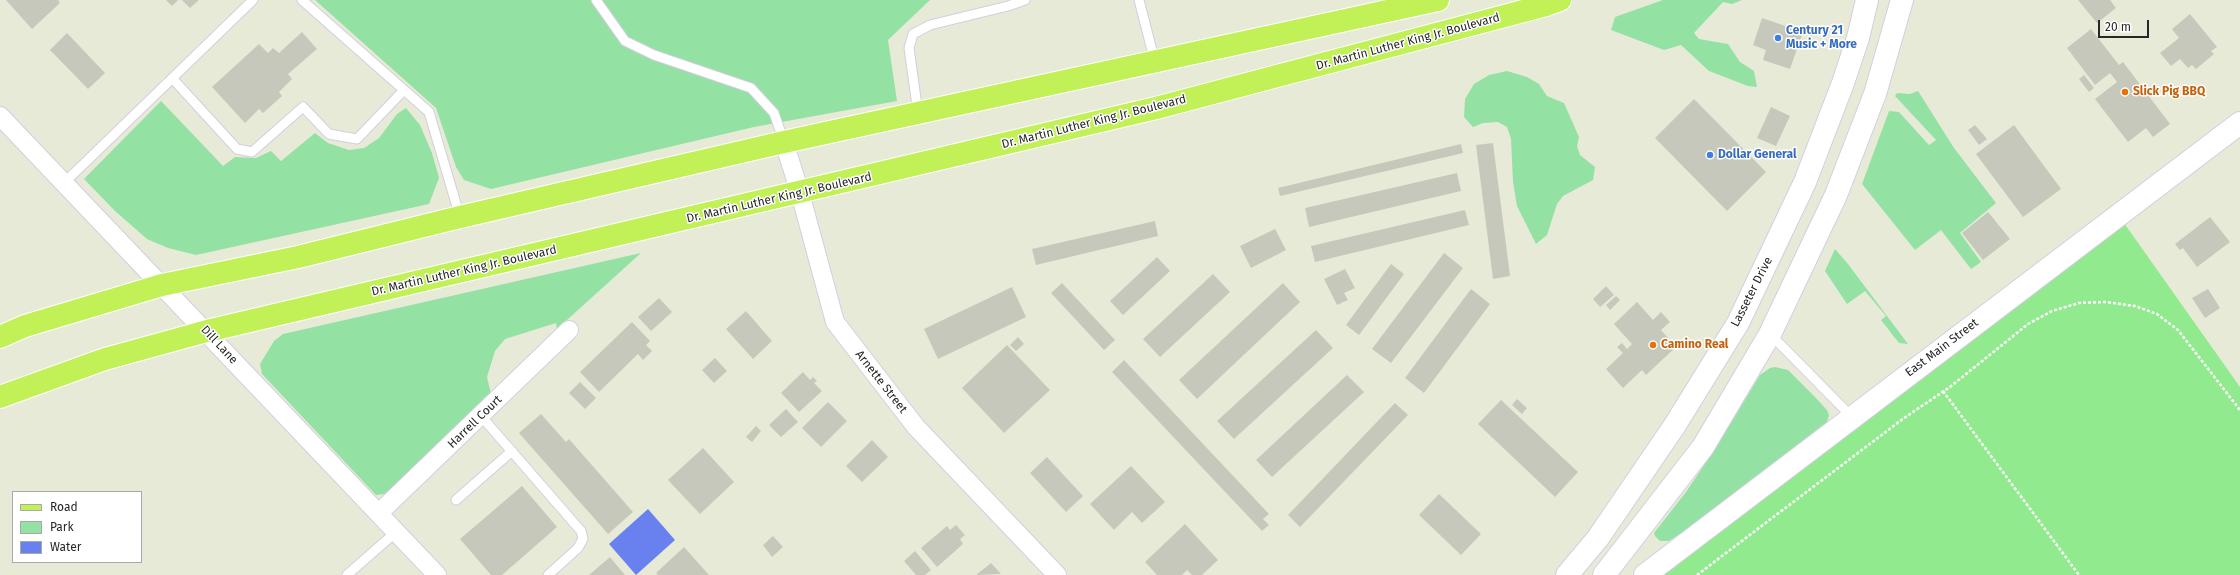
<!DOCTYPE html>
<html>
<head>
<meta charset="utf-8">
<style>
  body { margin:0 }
  #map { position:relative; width:2240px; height:575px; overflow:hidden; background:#e8ead8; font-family:"Fira Sans",sans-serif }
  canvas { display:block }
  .legend { position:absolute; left:12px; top:491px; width:130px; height:72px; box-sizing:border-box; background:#fff; border:1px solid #a9a9a9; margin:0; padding:5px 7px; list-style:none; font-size:12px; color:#272727 }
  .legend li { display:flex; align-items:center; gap:8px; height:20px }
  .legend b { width:20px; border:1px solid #a9a9a9 }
  .scale { position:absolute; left:2098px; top:20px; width:51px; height:18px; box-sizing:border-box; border:2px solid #272727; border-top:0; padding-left:5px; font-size:12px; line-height:14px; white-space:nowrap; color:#272727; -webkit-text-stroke:3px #fff; paint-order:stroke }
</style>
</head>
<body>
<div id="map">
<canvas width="2240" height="575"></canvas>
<ul class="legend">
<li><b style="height:5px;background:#c1f156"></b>Road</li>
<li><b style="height:11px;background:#93e2a3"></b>Park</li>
<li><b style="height:11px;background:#6881ef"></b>Water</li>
</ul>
<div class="scale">20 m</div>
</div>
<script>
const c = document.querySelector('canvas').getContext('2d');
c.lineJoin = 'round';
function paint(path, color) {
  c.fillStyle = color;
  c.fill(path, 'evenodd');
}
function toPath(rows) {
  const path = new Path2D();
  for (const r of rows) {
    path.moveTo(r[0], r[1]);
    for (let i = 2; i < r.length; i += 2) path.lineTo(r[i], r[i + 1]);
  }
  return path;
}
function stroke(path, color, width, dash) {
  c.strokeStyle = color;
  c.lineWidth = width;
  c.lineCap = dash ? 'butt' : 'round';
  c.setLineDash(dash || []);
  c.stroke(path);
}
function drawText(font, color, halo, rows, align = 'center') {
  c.font = font + ' "Fira Sans",sans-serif';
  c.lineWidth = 3;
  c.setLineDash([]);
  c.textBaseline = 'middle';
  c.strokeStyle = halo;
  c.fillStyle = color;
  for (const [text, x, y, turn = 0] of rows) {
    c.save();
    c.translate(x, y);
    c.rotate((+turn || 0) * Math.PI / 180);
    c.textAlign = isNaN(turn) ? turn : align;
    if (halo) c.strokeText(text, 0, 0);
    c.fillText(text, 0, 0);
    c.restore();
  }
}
paint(toPath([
  [315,0,930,0,888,40,897,101,754,127,491,189,464,180,456,167,436,108],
  [1663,0,1742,0,1732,4,1723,2,1694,33,1699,39,1728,44,1740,62,1754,71,1757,87,1748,86,1709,71,1681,45,1664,50,1611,30,1615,17],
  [1507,71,1527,77,1539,84,1547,96,1564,103,1579,137,1577,146,1580,155,1595,167,1593,180,1563,196,1557,204,1547,235,1536,244,1517,206,1513,182,1511,139,1507,127,1498,122,1483,123,1473,127,1464,117,1465,99,1474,84,1489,75],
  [1918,91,1954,148,1996,203,1960,233,1981,262,1971,269,1941,230,1915,250,1862,184,1889,111,1899,112,1929,145,1936,140,1895,96,1897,93,1910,94],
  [161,101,223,166,235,157,256,158,271,151,281,161,315,133,328,143,349,150,364,148,379,138,397,114,406,108,420,125,432,153,439,178,429,204,196,255,168,248,147,239,115,211,84,179],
  [1835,249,1848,264,1908,344,1899,343,1881,320,1886,316,1865,291,1847,304,1825,271],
  [641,253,557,329,556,323,505,339,495,351,487,377,491,394,394,490,384,494,376,495,262,374,260,364,274,341,283,334],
  [1775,367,1788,370,1812,394,1827,410,1829,415,1827,422,1684,531,1669,541,1660,541,1655,536,1654,533,1686,492,1717,446,1760,375,1770,368]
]), '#93e2a3');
paint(toPath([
  [2124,223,2240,387,2240,575,1663,575,1950,353]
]), '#91ea8e');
paint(toPath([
  [648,509,675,540,636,575,609,544]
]), '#6881ef');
paint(toPath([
  [6,0,58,0,60,3,32,29],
  [166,0,178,0,172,6],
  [182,0,199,0,190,8],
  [2078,0,2110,0,2116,8,2097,23],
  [2190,14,2217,47,2211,51,2214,54,2196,69,2192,65,2188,68,2180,59,2171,66,2160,53,2179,38,2172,29],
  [1762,18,1803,32,1790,69,1763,60,1766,50,1753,45],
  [2091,29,2119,65,2123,62,2170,124,2153,137,2146,128,2128,142,2095,99,2117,82,2110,73,2095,85,2067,48],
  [302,32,317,49,288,74,292,79,279,92,282,96,263,113,259,109,245,123,212,87,259,44,268,53,273,48,279,53],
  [67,33,105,73,88,89,50,50],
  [2084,75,2094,88,2089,92,2079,79],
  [1694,99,1766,172,1727,211,1655,138],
  [1771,107,1790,116,1776,146,1757,138],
  [1975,125,1987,139,1979,145,1968,130],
  [2014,125,2061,189,2023,217,1976,154],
  [1493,143,1510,276,1493,279,1476,145],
  [1461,144,1463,153,1280,196,1278,188],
  [1457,173,1461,191,1309,227,1305,208],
  [1465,210,1469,225,1315,262,1311,246],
  [1988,212,2010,239,1983,260,1962,233],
  [2210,217,2230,242,2197,267,2183,248,2180,250,2175,244],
  [1155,221,1158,236,1036,265,1032,249],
  [1275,229,1286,250,1251,268,1240,246],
  [1444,253,1463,268,1391,363,1372,349],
  [1157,257,1170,271,1123,315,1110,301],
  [1391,264,1404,274,1359,335,1346,325],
  [1345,269,1355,288,1344,293,1348,300,1337,305,1324,279],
  [1213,274,1230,292,1160,357,1143,339],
  [1062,283,1115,340,1104,350,1051,293],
  [1283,283,1300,302,1197,399,1179,380],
  [1606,286,1614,295,1600,307,1593,299],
  [1012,287,1026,317,938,359,924,329],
  [1471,289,1490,304,1424,393,1405,378],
  [2208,289,2220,308,2205,318,2192,298],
  [1616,296,1620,300,1610,310,1606,305],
  [659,298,672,312,651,331,638,317],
  [1637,302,1653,320,1661,312,1670,322,1661,330,1676,347,1646,375,1642,370,1623,388,1606,369,1623,353,1617,347,1622,343,1627,349,1632,344,1614,324],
  [746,311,772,341,753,359,726,329],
  [632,322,650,341,646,345,652,351,643,360,638,354,599,392,580,372],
  [1316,330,1333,348,1234,439,1217,421],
  [1018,337,1024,344,1016,351,1010,345],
  [1007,345,1050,390,1004,433,962,388],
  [715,358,727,371,714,383,702,370],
  [1124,360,1269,514,1263,519,1269,525,1262,531,1112,372],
  [803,372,810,380,813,377,817,381,814,383,822,391,799,412,781,393],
  [1347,375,1364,392,1272,477,1256,460],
  [580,382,596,398,585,409,569,393],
  [1517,399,1527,408,1522,414,1512,405],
  [1501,400,1578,472,1555,497,1478,424],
  [828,402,847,421,821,447,802,428],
  [1395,403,1408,415,1300,527,1288,515],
  [786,409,798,422,781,437,769,425],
  [541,414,566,442,569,439,633,512,608,534,519,433],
  [756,426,761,431,752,442,746,437],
  [872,440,888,457,862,482,846,466],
  [703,448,734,482,700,514,668,480],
  [1047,457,1083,496,1066,512,1030,473],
  [1131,466,1165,502,1142,523,1132,512,1114,530,1090,504],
  [522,486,557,527,502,575,491,575,460,539],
  [1439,494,1481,534,1461,555,1419,515],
  [1185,524,1218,560,1202,575,1192,575,1187,570,1182,575,1157,575,1145,562],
  [956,525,965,535,960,539,963,544,937,567,921,548,947,526,950,530],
  [773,536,783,547,772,557,763,545],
  [684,547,709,575,658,575,656,573],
  [915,551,931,570,925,575,916,575,904,561],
  [610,557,625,575,589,575],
  [991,563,1001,574,976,575]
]), '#c6c8bb');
const service = toPath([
  [302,0,429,112,460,217],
  [596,0,625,41,654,55,751,88,774,113,784,142],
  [1139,0,1155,62],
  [172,78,237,149,252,152,303,107,329,134,357,139,404,90],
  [918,113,909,48,913,34,930,25,1008,6,1025,0],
  [64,183,253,0],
  [1770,334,1852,417],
  [481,416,581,531,583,539,578,548,548,575],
  [456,500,512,451],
  [347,575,396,532]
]);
const minor = toPath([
  [0,116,437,575],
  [784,142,800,193,835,322,916,427,1057,575],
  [379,513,569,330]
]);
const tertiary = toPath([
  [1567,575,1598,538,1675,425,1738,323,1805,182,1843,83,1858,38,1867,0],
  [1604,575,1703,447,1770,334,1836,195,1875,94,1902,0],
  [1645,575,2240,123]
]);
const primary = toPath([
  [0,337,25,326,162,285,298,257,460,217,784,142,1438,0],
  [0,397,105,359,207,331,1156,108,1546,5,1560,0]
]);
stroke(service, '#d4cde1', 11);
stroke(minor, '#d4cde1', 20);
stroke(tertiary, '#d4cde1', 24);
stroke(primary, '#fff', 24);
stroke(toPath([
  [1943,391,2079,575],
  [1697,575,1904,418,1950,387,2028,324,2052,311,2079,303,2106,302,2135,306,2157,314,2178,330,2240,410]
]), '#fff', 2.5, [3, 2]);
stroke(service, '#fff', 9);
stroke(minor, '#fff', 18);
stroke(tertiary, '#fff', 22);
stroke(primary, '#c1f156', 22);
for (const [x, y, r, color] of [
  [1778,38,4,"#3f7fe0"],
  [2125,92,4,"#e8710a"],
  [1710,155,4,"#3f7fe0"],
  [1653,345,4,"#e8710a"]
]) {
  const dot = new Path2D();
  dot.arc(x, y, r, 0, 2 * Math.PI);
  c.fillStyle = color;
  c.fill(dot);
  stroke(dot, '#fff', 1.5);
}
drawText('bold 12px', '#366cbe', '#fff', [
  ["Century 21",1786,31],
  ["Music + More",1786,45],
  ["Dollar General",1718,155]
], 'left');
drawText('12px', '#272727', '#fff', [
  ["Dr. Martin Luther King Jr. Boulevard",1408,42,-15],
  ["Dr. Martin Luther King Jr. Boulevard",1094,122,-14],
  ["Dr. Martin Luther King Jr. Boulevard",779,198,-13],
  ["Dr. Martin Luther King Jr. Boulevard",464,271,-13],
  ["Lasseter Drive",1752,292,-63],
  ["Dill Lane",219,345,47],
  ["East Main Street",1942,348,-37],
  ["Arnette Street",881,382,52],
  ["Harrell Court",475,422,-44]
]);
drawText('bold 12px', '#c56008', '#fff', [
  ["Slick Pig BBQ",2133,92],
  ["Camino Real",1661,345]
], 'left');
</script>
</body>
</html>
